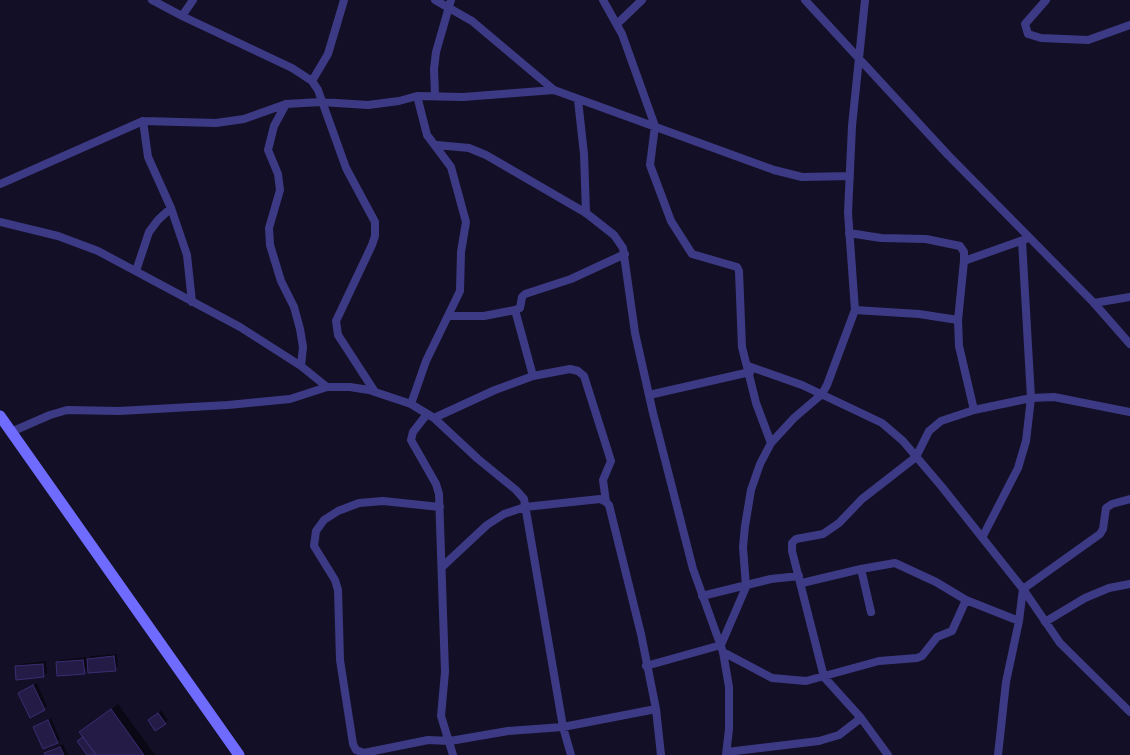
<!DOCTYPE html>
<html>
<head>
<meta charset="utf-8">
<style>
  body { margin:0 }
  canvas { display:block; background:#130f26 }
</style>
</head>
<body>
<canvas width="1130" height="755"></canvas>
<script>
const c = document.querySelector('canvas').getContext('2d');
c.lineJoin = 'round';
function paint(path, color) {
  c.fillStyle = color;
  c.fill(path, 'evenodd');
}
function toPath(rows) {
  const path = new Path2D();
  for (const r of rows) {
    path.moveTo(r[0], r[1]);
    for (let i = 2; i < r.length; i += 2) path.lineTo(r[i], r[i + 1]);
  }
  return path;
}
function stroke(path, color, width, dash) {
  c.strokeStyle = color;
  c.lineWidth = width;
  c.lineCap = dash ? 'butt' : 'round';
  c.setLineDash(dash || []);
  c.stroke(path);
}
paint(toPath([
  [117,654,118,666,115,670,89,668,84,672,57,663,60,660,86,657,86,661,91,656],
  [46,661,47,673,44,676,16,667,20,664],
  [37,683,47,706,44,709,20,693],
  [118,704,155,755,89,755,79,741,84,736,81,732],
  [161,710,168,720,165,723,149,720],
  [51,718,60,739,57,742,35,727],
  [63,744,68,755,46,755,48,751]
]), '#0007');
const building = toPath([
  [114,656,116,671,88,673,87,659,114,656],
  [83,660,85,674,57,676,56,662,83,660],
  [43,664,44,677,16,680,15,666,43,664],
  [33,685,45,710,30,718,18,693,33,685],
  [111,709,144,755,96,755,79,732,111,709],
  [158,713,166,724,155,731,148,720,158,713],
  [48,720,58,743,43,749,33,727,48,720],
  [83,737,96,755,87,755,77,741,83,737],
  [60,747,64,755,45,755,44,753,60,747]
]);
paint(building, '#241b47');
stroke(building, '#3b2d73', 1);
stroke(toPath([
  [152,0,182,16],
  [193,0,182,16,292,68,312,81,318,90,346,168,375,222,375,236,372,245,336,321,338,335,375,392],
  [435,0,472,21,554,90],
  [603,0,622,34,655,126,650,165,671,221,692,254,737,267,739,271,742,347,756,403,771,443],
  [805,0,948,155,1094,303,1130,344],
  [1046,0,1025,24,1028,34,1041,38,1088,40,1130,25],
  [617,24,642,0],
  [312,81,328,54,344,0],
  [435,95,434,69,436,52,451,0],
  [578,100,584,154,586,213],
  [286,104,274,126,268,150,278,174,280,190,269,228,270,245,281,281,294,307,300,329,303,347,301,366],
  [143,121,148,157,171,208,187,255,192,302],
  [437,145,469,148,486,155,586,213,614,235,623,248,635,333,653,413,693,569,723,652,729,687,729,729,726,755],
  [0,184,143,121,216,123,244,119,286,104,321,102,368,105,399,101,417,96,463,97,554,90,774,170,802,177,850,176],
  [0,222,58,236,98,251,240,327,301,366,327,387],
  [849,233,881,238,926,239,960,246,964,252,964,261,958,320],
  [964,261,1026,239],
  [136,271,149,232,158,220,171,208],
  [1094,303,1130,297],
  [855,310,919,314,958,320,959,346,974,410],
  [448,316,484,316,515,310,520,308,522,297,525,294,571,279,625,254],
  [748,366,802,385,882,423,903,441,942,487,1023,589,1019,621,1006,682,998,755],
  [533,376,570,369,578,371,584,376,611,461,603,480,606,502],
  [649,395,750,372],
  [411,404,426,361,460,291,461,252,466,222,451,167,427,135,417,96],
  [427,414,413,432,411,440,436,484,439,494,445,672,441,716,453,755],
  [434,418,495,390,533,376,515,310],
  [11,432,50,415,67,410,119,411,228,405,290,399,327,387,350,387,369,390,411,404,434,418,478,459,516,490,524,499,563,727,571,755],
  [1130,499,1112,504,1106,508,1103,529,1100,534,1023,589,1060,643,1130,712],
  [440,507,383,501,359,503,338,511,324,520,316,531,314,546,335,580,338,590,340,660,353,744,356,750,364,753,428,740,450,741,508,731,563,727,656,709],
  [983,536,1018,468,1026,441,1031,398,1022,241],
  [442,567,487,525,504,514,525,507,600,499,606,502,609,505,641,634,656,709,661,755],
  [861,569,895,563,936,582,966,600,1019,621],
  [802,583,861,569,871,612],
  [702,596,771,579,799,576],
  [1045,622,1085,598,1109,588,1130,584],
  [723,652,772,678,806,681,879,661,917,658,922,656,937,637,952,631,966,600],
  [646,666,721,645,746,587,743,547,745,526,751,490,760,464,771,443,794,418,822,394,827,385,855,310,848,213,852,126,865,0],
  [727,752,819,741,839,735,861,718],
  [888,755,861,718,824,677,792,551,792,543,796,539,823,534,839,523,862,499,916,457,929,431,941,421,974,410,1031,398,1054,397,1130,412]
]), '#3d3a85', 8);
stroke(toPath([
  [0,416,239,755]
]), '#6f6bff', 11);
</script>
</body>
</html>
